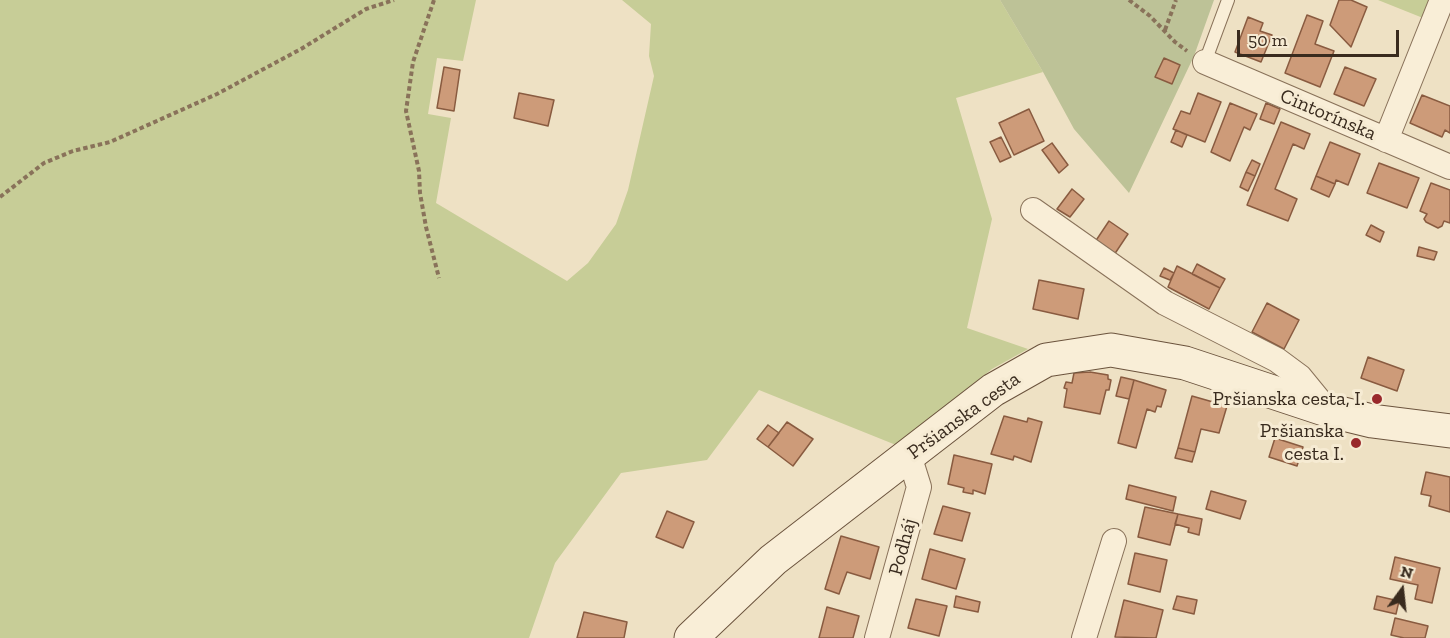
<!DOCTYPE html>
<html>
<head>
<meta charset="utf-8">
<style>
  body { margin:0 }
  #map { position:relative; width:1450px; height:638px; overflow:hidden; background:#eee1c4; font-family:"Zilla Slab",serif }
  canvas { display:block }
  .north { position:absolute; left:1372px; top:560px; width:60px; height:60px; -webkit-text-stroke:4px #f6ebd3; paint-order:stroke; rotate:15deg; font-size:16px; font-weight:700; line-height:24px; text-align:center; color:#392b1e }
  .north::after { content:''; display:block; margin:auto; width:21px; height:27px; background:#392b1e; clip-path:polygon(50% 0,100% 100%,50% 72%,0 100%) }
  .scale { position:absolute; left:1237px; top:30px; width:162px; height:27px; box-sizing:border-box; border:3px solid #392b1e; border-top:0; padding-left:8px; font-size:18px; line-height:21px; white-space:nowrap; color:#392b1e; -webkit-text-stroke:4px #f6ebd3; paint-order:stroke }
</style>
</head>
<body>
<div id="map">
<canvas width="1450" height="638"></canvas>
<div class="north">N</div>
<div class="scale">50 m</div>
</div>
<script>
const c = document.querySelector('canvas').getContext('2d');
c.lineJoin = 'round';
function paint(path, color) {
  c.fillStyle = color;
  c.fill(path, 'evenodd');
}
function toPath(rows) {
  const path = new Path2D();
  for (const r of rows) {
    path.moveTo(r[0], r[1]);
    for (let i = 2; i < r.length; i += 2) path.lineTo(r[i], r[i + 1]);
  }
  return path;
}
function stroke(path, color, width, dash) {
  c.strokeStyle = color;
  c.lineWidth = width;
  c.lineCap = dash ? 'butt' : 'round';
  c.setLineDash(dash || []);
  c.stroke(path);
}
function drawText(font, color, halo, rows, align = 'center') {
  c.font = font + ' "Zilla Slab",serif';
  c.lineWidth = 6;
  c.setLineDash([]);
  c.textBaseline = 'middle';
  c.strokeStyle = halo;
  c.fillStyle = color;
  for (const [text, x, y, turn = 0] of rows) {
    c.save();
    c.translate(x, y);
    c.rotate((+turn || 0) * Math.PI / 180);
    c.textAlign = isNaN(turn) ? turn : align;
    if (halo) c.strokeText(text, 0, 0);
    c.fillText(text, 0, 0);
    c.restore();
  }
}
paint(toPath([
  [0,0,476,0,463,61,437,58,428,114,451,118,436,203,567,281,588,263,616,224,628,190,654,76,649,56,651,24,622,0,1000,0,1043,72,956,98,992,219,967,328,1028,349,992,369,896,445,759,390,707,460,621,473,555,563,529,638,0,638],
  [1378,0,1430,0,1423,18]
]), '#c7cd97');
paint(toPath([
  [1000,0,1214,0,1194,56,1129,193,1074,129,1043,72]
]), '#bdc297');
const building = toPath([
  [1339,0,1351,0,1367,7,1351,47,1330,25,1339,0],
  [1307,15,1323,21,1315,44,1334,51,1320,87,1285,73,1307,15],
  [1248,17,1263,23,1260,31,1272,35,1261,62,1235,52,1248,17],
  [1164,58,1180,65,1172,84,1155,77,1164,58],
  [444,67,460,70,454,111,437,108,444,67],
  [1345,67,1376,79,1364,106,1334,94,1345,67],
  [519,93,554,100,548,126,514,118,519,93],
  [1198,93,1221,102,1205,142,1173,129,1181,111,1190,114,1198,93],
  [1422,95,1450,106,1450,133,1445,130,1442,137,1410,123,1422,95],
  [1230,103,1257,114,1250,130,1244,127,1230,161,1211,152,1230,103],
  [1266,103,1280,109,1274,124,1260,119,1266,103],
  [1029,109,1044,141,1014,155,999,123,1029,109],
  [1281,122,1310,134,1304,149,1293,144,1275,189,1297,199,1288,221,1247,205,1281,122],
  [1176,130,1187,135,1182,147,1171,142,1176,130],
  [1001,137,1011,157,1000,162,990,142,1001,137],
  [1330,142,1360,154,1348,185,1336,180,1335,184,1316,176,1330,142],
  [1052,143,1068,165,1059,173,1042,150,1052,143],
  [1252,160,1260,164,1255,176,1246,172,1252,160],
  [1379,163,1419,178,1407,208,1367,193,1379,163],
  [1246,172,1255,176,1248,191,1240,187,1246,172],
  [1316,176,1335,184,1329,197,1311,189,1316,176],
  [1431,183,1450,190,1450,223,1444,221,1442,226,1438,228,1426,222,1424,219,1427,214,1420,211,1431,183],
  [1072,189,1084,199,1070,217,1057,209,1072,189],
  [1109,221,1128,234,1114,255,1095,242,1109,221],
  [1371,225,1384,232,1380,242,1366,235,1371,225],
  [1419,247,1437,252,1434,260,1417,256,1419,247],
  [1197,264,1225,279,1220,288,1192,274,1197,264],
  [1177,266,1220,288,1209,309,1168,287,1177,266],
  [1164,268,1174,273,1170,280,1160,276,1164,268],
  [1039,280,1084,289,1078,319,1033,309,1039,280],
  [1267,303,1299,320,1284,349,1252,332,1267,303],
  [1368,357,1404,370,1397,391,1361,378,1368,357],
  [1090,372,1108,375,1108,379,1111,380,1109,390,1106,390,1100,414,1064,407,1067,389,1064,388,1066,382,1072,383,1074,373,1090,372],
  [1121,377,1134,380,1129,399,1116,396,1121,377],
  [1134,380,1166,390,1161,407,1157,406,1155,412,1147,409,1136,448,1118,443,1134,380],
  [1192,396,1227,406,1219,433,1201,429,1195,452,1178,448,1192,396],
  [1004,416,1027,422,1028,418,1042,422,1031,462,1014,456,1013,460,991,454,1004,416],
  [787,422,813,439,793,466,768,447,787,422],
  [768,425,779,433,768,447,757,439,768,425],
  [1275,438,1303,447,1297,466,1269,457,1275,438],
  [1178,448,1195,452,1192,462,1175,458,1178,448],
  [954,455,992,464,985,494,973,490,973,494,963,492,964,488,948,484,954,455],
  [1426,472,1450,477,1450,512,1429,506,1431,496,1421,494,1426,472],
  [1129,485,1176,497,1173,511,1126,499,1129,485],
  [1211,491,1246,501,1240,519,1206,509,1211,491],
  [943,506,970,513,962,541,934,534,943,506],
  [1145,507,1178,514,1170,545,1138,537,1145,507],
  [667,511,694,522,683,548,656,537,667,511],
  [1178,514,1202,519,1199,535,1188,532,1189,528,1175,524,1178,514],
  [841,536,879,547,870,579,847,572,839,594,825,589,841,536],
  [930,549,965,559,956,589,922,579,930,549],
  [1135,553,1167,560,1160,592,1128,584,1135,553],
  [1395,557,1440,568,1432,603,1415,599,1418,585,1390,579,1395,557],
  [956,596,980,602,978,612,954,607,956,596],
  [1177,596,1197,600,1194,614,1173,609,1177,596],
  [1377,596,1399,601,1396,614,1374,609,1377,596],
  [916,599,947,606,939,636,908,628,916,599],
  [1124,600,1163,610,1156,638,1115,637,1124,600],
  [827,607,859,616,853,638,819,638,827,607],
  [584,612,627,622,624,638,577,638,584,612],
  [1395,618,1428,626,1425,638,1404,638,1391,635,1395,618]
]);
paint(building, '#cd9b79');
stroke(building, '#895b40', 1.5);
const lane = toPath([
  [1205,62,1228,0]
]);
const street = toPath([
  [1205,62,1450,167],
  [1386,140,1442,0],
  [1033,210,1165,303,1277,360,1300,377,1327,410],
  [877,638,919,487,909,455],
  [1084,638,1114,541]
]);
const secondary = toPath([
  [691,638,773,560,993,390,1046,360,1111,350,1185,363,1327,410,1372,421,1450,431]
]);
stroke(lane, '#89725a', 14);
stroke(street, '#89725a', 26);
stroke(secondary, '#6b533d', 35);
stroke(toPath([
  [434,0,413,62,406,111,419,171,420,193,426,227,439,278],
  [1129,0,1150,16,1175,42,1187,51],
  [1165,30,1176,0],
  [0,197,44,163,73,151,110,142,217,94,301,49,366,9,394,0]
]), '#89725a', 4, [4.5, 3]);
stroke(lane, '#f9eed7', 12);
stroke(street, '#f9eed7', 24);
stroke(secondary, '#f9eed7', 33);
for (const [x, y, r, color] of [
  [1377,399,6,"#99292c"],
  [1356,443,6,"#99292c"]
]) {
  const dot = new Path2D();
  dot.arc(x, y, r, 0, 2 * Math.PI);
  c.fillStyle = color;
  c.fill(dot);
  stroke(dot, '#f6ebd3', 2);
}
drawText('20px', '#392b1e', '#f6ebd3', [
  ["Cintorínska",1328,115,23],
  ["Pršianska cesta",964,416,-36],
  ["Podháj",903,547,-75]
]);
drawText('20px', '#392b1e', '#f6ebd3', [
  ["Pršianska cesta, I.",1365,399],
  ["Pršianska",1344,431],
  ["cesta I.",1344,454]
], 'right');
</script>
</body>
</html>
